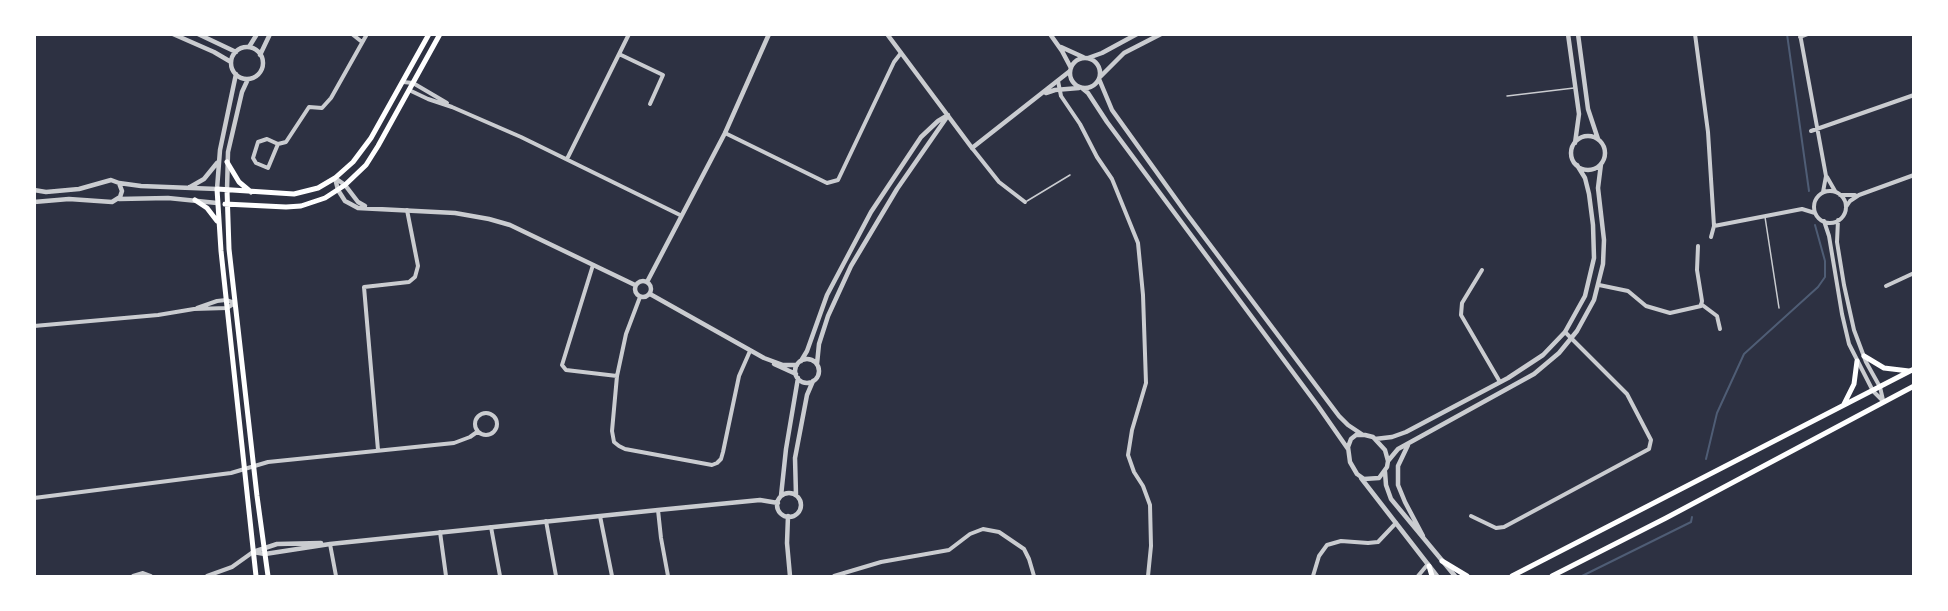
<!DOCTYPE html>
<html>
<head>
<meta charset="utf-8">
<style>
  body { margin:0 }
  #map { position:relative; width:1948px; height:611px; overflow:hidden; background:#2d3142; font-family:Poppins,sans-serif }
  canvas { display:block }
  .frame { position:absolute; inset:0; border:36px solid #fff; pointer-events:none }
</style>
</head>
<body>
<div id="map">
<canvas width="1948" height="611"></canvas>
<div class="frame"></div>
</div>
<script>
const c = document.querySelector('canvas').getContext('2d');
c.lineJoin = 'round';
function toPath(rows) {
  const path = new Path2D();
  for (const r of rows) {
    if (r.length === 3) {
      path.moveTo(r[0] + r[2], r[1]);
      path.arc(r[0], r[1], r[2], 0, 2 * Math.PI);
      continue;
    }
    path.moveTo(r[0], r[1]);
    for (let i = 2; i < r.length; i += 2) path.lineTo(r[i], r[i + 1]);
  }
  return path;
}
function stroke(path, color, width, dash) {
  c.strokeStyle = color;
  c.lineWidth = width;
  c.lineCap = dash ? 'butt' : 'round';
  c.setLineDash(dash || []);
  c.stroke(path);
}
stroke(toPath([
  [1787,34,1809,191],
  [1706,459,1717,413,1744,354,1818,287,1825,277,1825,261,1815,225],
  [1582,576,1691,522,1692,517]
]), '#4f5d75', 2);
stroke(toPath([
  [1507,96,1574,88],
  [1027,201,1070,175],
  [1765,217,1779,308]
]), '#caccd0', 1.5);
stroke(toPath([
  [352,34,362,42],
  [1695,34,1708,132,1714,226],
  [1800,34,1826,176,1823,192],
  [1800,37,1808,34],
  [619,54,663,75,650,104],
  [1058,81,1061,96,1080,124,1097,157,1112,179,1138,243,1143,295,1146,383,1132,430,1128,455,1134,472,1143,486,1150,505,1151,546,1148,576],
  [403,82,413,83,447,103],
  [409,90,428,99,452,107,521,137,680,215],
  [1811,131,1914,95],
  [725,133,827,183,838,180,894,62,901,53],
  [278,144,268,168,256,163,253,158,258,142,267,139,278,144,286,142,309,107,322,108,331,98,367,34],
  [972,148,999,182,1025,202],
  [567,159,629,34],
  [1827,177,1835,191],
  [1830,207,16],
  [1840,195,1855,195],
  [1846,207,1850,201,1859,195,1914,175],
  [1838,220,1837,242,1844,285,1854,330,1866,362,1880,387,1883,400],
  [1824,221,1829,236,1842,314,1849,344,1873,391,1884,402],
  [1711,237,1714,226,1802,209,1815,213],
  [593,265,562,365,566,370,617,376],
  [1482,270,1462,303,1461,315,1500,382],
  [1599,285,1628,291,1646,306,1670,313,1701,306,1702,301,1697,270,1698,246],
  [1886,286,1914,273],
  [640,297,626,334,617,376,612,431,614,442,619,446,625,449,712,465,717,463,721,459,723,452,739,376,750,351],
  [1701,304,1717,316,1720,329],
  [197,308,217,301,226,300,235,303],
  [34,326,158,315,194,309,227,308,235,303],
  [486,424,11],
  [378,450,364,287,409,282,415,277,418,266,407,210],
  [34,498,231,473,268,462,454,443,470,437,477,432],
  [658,510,661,538,668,576],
  [600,516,612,576],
  [1471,516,1496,528,1504,527,1649,449,1651,440,1627,394,1565,332],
  [546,521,556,576],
  [491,527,500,576],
  [440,532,446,576],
  [330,544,336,576],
  [133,576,143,573,151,576],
  [207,576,232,567,253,552],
  [834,576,881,562,949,550,970,534,983,529,999,532,1024,549,1029,559,1034,576],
  [1313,576,1319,556,1327,545,1341,541,1368,543,1378,542,1396,523],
  [1418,576,1428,564]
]), '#caccd0', 4);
stroke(toPath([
  [173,34,214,52,231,62],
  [198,34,236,52],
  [887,34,972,148,1070,71],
  [1050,34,1062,51,1071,68],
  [1568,34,1579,114,1575,143],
  [1578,34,1588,109,1598,139],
  [249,47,257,34],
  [1061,47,1083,57],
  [247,63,16],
  [260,55,270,34],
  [1085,73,15],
  [1088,58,1102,53,1137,34],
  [1100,77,1124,53,1161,34],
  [1099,79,1112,110,1186,213,1339,416,1348,425,1363,435],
  [1082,88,1088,93,1107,122,1318,406,1348,449],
  [1046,93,1055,90,1079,88],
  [1588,153,17],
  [335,178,338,190,345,201,358,208,455,213,489,219,510,225,635,285],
  [335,178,345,185,358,202,365,206],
  [119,183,141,186,217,189,220,150,236,74],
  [190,187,204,179,217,163],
  [34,190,46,192,79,189,111,180,119,183,122,191,120,197,112,202,69,199,34,202],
  [227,190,228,152,242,92,248,79],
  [119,199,168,198,217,203],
  [643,289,8],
  [647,282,725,133,769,34],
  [650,294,764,358,783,365,797,365],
  [807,371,12],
  [801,361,807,351,827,295,871,212,921,137,938,121,948,115],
  [774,364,796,374],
  [817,364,819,344,828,316,851,266,897,189,947,117],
  [1356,435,1365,435,1373,437,1385,450,1388,461,1387,467,1379,478,1364,479,1357,474,1350,462,1348,447,1351,439,1356,435],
  [1375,439,1392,437,1406,432,1508,378,1543,355,1565,332,1585,296,1594,258,1593,225,1589,194,1585,178,1577,165],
  [1408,445,1398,466,1398,485,1405,502,1423,536],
  [1388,461,1398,449,1534,374,1559,353,1577,331,1594,300,1603,264,1604,240,1598,188,1601,164],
  [1385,472,1386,485,1391,499,1455,576],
  [1361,478,1437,576],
  [789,505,12],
  [796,495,795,458,807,395,813,381],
  [781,496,786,449,798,378],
  [788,516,787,543,790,576],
  [253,552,265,554,330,544,658,510,760,500,778,503],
  [253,552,277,544,321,543]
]), '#caccd0', 4.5);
stroke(toPath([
  [227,162,239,182,251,192],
  [227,190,229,249,257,496,268,576],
  [195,200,207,208,217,221],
  [225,204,286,207,301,206,325,198,345,185,366,165,378,146,440,34],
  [256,576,221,251,217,189,294,194,318,188,335,178,353,162,371,138,429,34]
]), '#fff', 5);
stroke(toPath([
  [1864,356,1884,368,1909,371],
  [1844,404,1854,384,1857,361],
  [1442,561,1467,576],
  [1429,566,1432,576],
  [1512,576,1914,369],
  [1552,576,1666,518,1914,386]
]), '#fff', 5);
</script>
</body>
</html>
